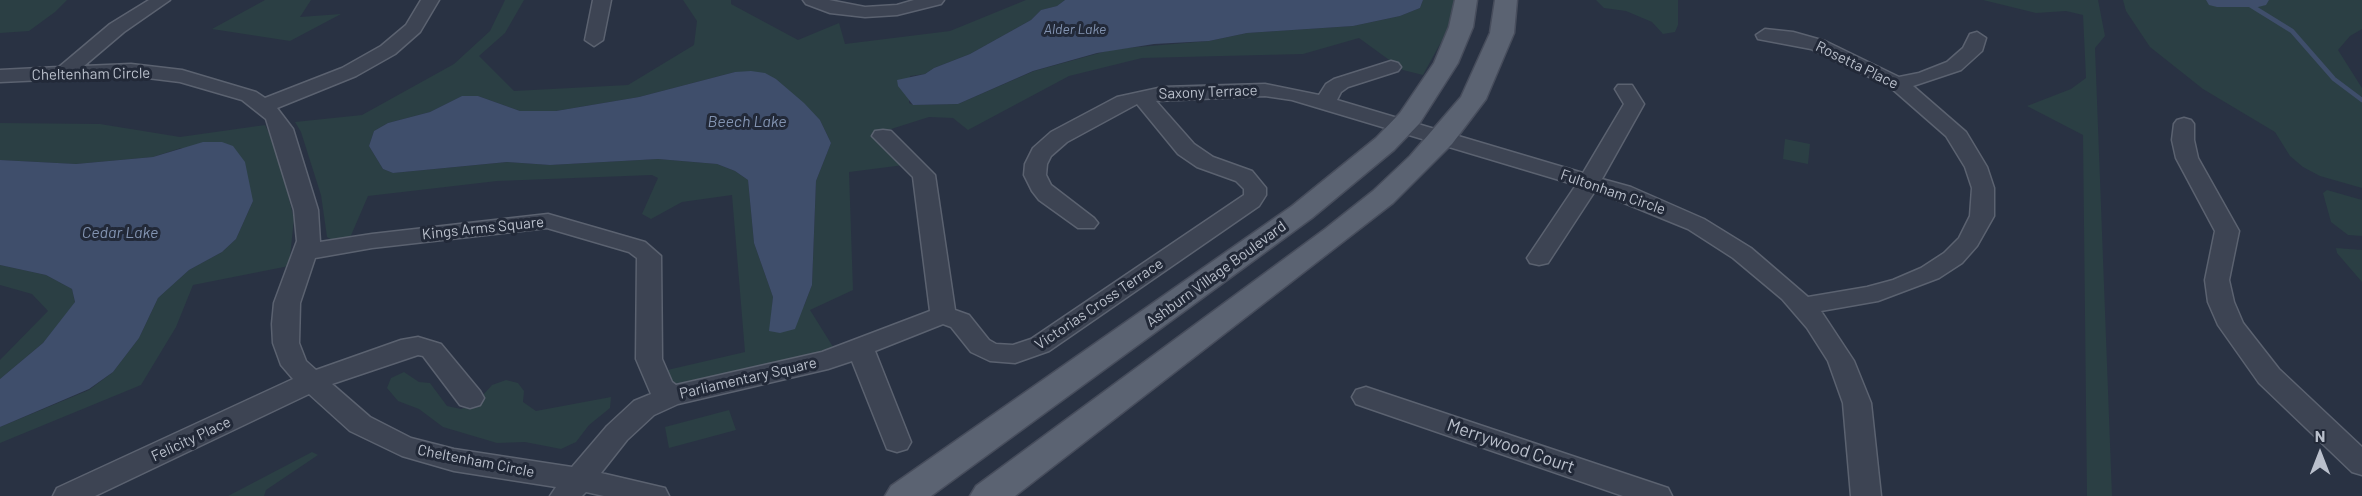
<!DOCTYPE html>
<html>
<head>
<meta charset="utf-8">
<style>
  body { margin:0 }
  #map { position:relative; width:2362px; height:496px; overflow:hidden; background:#293243; font-family:Barlow,sans-serif }
  canvas { display:block }
  .north { position:absolute; left:2290px; top:424px; width:60px; height:60px; -webkit-text-stroke:4px #222938; paint-order:stroke; rotate:0deg; font-size:16px; font-weight:700; line-height:24px; text-align:center; color:#bac0cc }
  .north::after { content:''; display:block; margin:auto; width:21px; height:27px; background:#bac0cc; clip-path:polygon(50% 0,100% 100%,50% 72%,0 100%) }
</style>
</head>
<body>
<div id="map">
<canvas width="2362" height="496"></canvas>
<div class="north">N</div>
</div>
<script>
const c = document.querySelector('canvas').getContext('2d');
c.lineJoin = 'round';
function paint(path, color) {
  c.fillStyle = color;
  c.fill(path, 'evenodd');
}
function toPath(rows) {
  const path = new Path2D();
  for (const r of rows) {
    path.moveTo(r[0], r[1]);
    for (let i = 2; i < r.length; i += 2) path.lineTo(r[i], r[i + 1]);
  }
  return path;
}
function stroke(path, color, width, dash) {
  c.strokeStyle = color;
  c.lineWidth = width;
  c.lineCap = dash ? 'butt' : 'round';
  c.setLineDash(dash || []);
  c.stroke(path);
}
function drawText(font, color, halo, rows, align = 'center') {
  c.font = font + ' Barlow,sans-serif';
  c.lineWidth = 6;
  c.setLineDash([]);
  c.textBaseline = 'middle';
  c.strokeStyle = halo;
  c.fillStyle = color;
  for (const [text, x, y, turn = 0] of rows) {
    c.save();
    c.translate(x, y);
    c.rotate((+turn || 0) * Math.PI / 180);
    c.textAlign = isNaN(turn) ? turn : align;
    if (halo) c.strokeText(text, 0, 0);
    c.fillText(text, 0, 0);
    c.restore();
  }
}
paint(toPath([
  [0,0,67,0,55,12,29,31,0,33],
  [265,0,311,0,300,17,341,14,290,41,212,29],
  [505,0,524,0,505,33,479,56,514,91,628,85,694,45,697,21,683,0,731,0,731,4,798,40,839,23,845,44,950,31,1026,0,1065,0,1057,6,1041,10,1031,20,970,54,934,68,925,74,910,76,909,103,913,105,958,104,1034,71,1114,49,1209,41,1247,33,1353,26,1400,16,1420,8,1423,0,1455,0,1447,31,1423,75,1403,70,1359,38,1303,54,1142,58,1069,76,968,130,953,118,929,117,888,130,920,163,849,172,853,290,810,310,835,350,784,363,677,384,668,379,663,371,745,352,732,195,682,202,651,219,642,214,658,178,652,175,497,181,368,196,349,240,332,240,327,237,321,195,301,132,295,122,362,115,454,64,490,31],
  [735,72,776,79,820,120,831,143,816,181,812,285,804,306,770,331,773,297,754,243,748,180,735,171,717,164,658,159,550,165,508,162,393,173,383,169,369,146,374,131,388,123,430,112,462,96,478,96,520,111,556,111,639,97],
  [1596,0,1678,0,1678,25,1675,32,1663,34,1652,22,1626,11,1604,8],
  [1983,0,2098,0,2105,36,2095,48,2112,496,2087,496,2083,135,2027,106,2071,89,2086,78,2083,15,2066,11,2036,13],
  [2123,0,2362,0,2362,29,2350,36,2338,50,2362,88,2362,188,2320,176,2303,167,2290,156,2275,132,2203,89,2150,47,2126,11],
  [0,123,100,124,180,137,265,125,276,147,294,219,289,266,193,285,176,327,141,385,0,443,0,427,89,390,113,372,139,338,158,298,189,270,222,252,236,239,253,201,181,148,153,157,76,164,0,160],
  [1785,139,1810,144,1808,164,1783,159],
  [2327,190,2362,200,2362,236,2348,235,2331,222,2323,193],
  [2336,248,2362,250,2362,282,2337,253],
  [0,265,46,275,72,289,75,303,43,343,0,379,0,360,48,311,32,294,0,285],
  [404,372,419,382,430,383,447,406,461,409,475,404,492,385,506,380,518,383,524,391,523,402,536,411,611,397,610,408,589,425,576,442,561,449,525,442,497,443,443,427,419,409,398,401,387,388,391,378],
  [729,410,736,430,669,448,665,427],
  [312,452,318,455,266,490,264,496,228,496]
]), '#2b3f44');
paint(toPath([
  [1065,0,1423,0,1420,8,1400,16,1353,26,1247,33,1209,41,1154,44,1097,53,1033,71,958,104,913,105,898,86,897,80,925,74,934,68,970,54,1031,20,1041,10,1057,6],
  [751,71,765,73,776,79,804,103,820,120,831,143,816,181,812,285,795,329,780,333,769,331,773,297,754,243,748,180,735,171,717,164,658,159,550,165,507,162,393,173,383,169,369,146,374,131,388,123,430,112,462,96,478,96,520,111,556,111,639,97,735,72],
  [203,142,222,142,233,146,245,162,253,201,236,239,222,252,189,270,158,298,139,338,113,372,89,389,0,427,0,379,43,343,75,302,72,289,46,275,0,265,0,160,76,164,153,157]
]), '#3f4e6b');
stroke(toPath([
  [2242,0,2292,31,2334,79,2362,100]
]), '#3f4e6b', 4.5);
paint(toPath([
  [2206,0,2269,0,2266,5,2258,7,2217,7,2209,5,2206,0]
]), '#3f4e6b');
const minor = toPath([
  [149,0,170,0,124,32,84,66,131,64,182,70,256,92,265,98,342,68,381,46,406,25,421,0,439,0,420,32,395,54,356,76,277,108,293,129,318,210,320,242,372,234,548,214,645,242,661,256,662,359,672,382,676,385,822,352,930,311,913,177,872,136,875,131,883,130,891,131,935,175,955,310,969,315,989,340,996,344,1013,345,1031,339,1244,195,1244,189,1236,181,1197,167,1178,154,1137,104,1067,142,1051,156,1047,164,1046,175,1051,185,1094,218,1098,223,1094,228,1078,228,1039,200,1032,191,1024,175,1025,164,1033,148,1051,132,1117,97,1163,87,1265,84,1319,95,1326,84,1334,79,1391,61,1398,63,1401,67,1398,71,1348,87,1341,92,1337,100,1583,173,1624,104,1615,89,1618,85,1632,85,1644,104,1602,179,1631,187,1704,219,1751,248,1808,297,1867,287,1893,280,1921,268,1944,253,1959,238,1970,216,1972,188,1965,167,1946,136,1890,87,1811,49,1758,39,1756,35,1765,29,1793,32,1825,41,1899,77,1919,73,1947,62,1963,48,1970,34,1977,32,1986,38,1982,51,1961,70,1913,86,1966,132,1987,167,1994,188,1994,216,1977,246,1962,263,1939,278,1878,301,1821,311,1854,361,1871,403,1881,496,1851,496,1843,403,1828,361,1807,328,1782,299,1733,258,1688,229,1595,191,1548,263,1539,265,1530,263,1527,258,1576,185,1292,100,1265,96,1156,101,1194,144,1213,157,1252,171,1266,188,1266,195,1259,206,1049,351,1015,363,990,361,971,352,951,327,943,324,875,351,911,442,907,449,897,452,887,449,852,361,828,369,678,404,654,415,627,440,601,473,665,488,669,496,604,496,586,492,582,496,550,496,556,487,454,471,402,456,350,431,309,394,95,496,53,496,57,488,293,379,281,365,273,343,272,324,274,303,297,241,294,210,266,119,242,100,180,82,131,76,0,82,0,70,59,67,110,24,149,0],
  [547,228,629,252,637,258,636,359,651,394,634,401,607,426,572,467,454,449,411,438,370,417,332,384,418,355,423,356,460,405,470,408,480,405,484,398,480,391,441,344,418,337,401,340,316,370,306,361,299,343,300,303,315,258,372,248,547,228],
  [593,0,611,0,603,40,594,46,585,40,593,0],
  [803,0,829,0,865,7,897,5,914,0,944,0,941,4,897,15,865,17,830,13,806,4,803,0],
  [2184,118,2191,120,2194,124,2194,140,2198,158,2239,231,2229,280,2234,302,2243,323,2279,369,2362,447,2362,475,2352,472,2259,383,2218,325,2208,302,2205,280,2215,231,2176,158,2172,140,2174,124,2177,120,2184,118],
  [1366,387,1668,488,1672,496,1623,496,1356,404,1352,397,1356,390,1366,387]
]);
const major = toPath([
  [1455,0,1477,0,1473,27,1458,63,1419,124,1394,150,1312,218,931,496,885,496,891,486,1292,206,1376,138,1400,113,1434,63,1449,27,1455,0],
  [1495,0,1517,0,1514,33,1486,99,1452,144,1393,203,1015,496,970,496,976,486,1325,229,1373,191,1410,156,1461,97,1490,33,1495,0]
]);
stroke(minor, '#5b6270', 3);
stroke(major, '#474d5c', 3);
paint(minor, '#3d4453');
paint(major, '#5b6372');
drawText('italic 14px', '#8394b2', '#222938', [
  ["Alder Lake",1075,29]
]);
drawText('15px', '#bac0cc', '#222938', [
  ["Rosetta Place",1857,65,26],
  ["Cheltenham Circle",91,74,-1],
  ["Saxony Terrace",1208,92,-2],
  ["Fultonham Circle",1613,192,19],
  ["Kings Arms Square",483,228,-6],
  ["Ashburn Village Boulevard",1216,274,-36],
  ["Victorias Cross Terrace",1099,304,-34],
  ["Parliamentary Square",748,378,-13],
  ["Felicity Place",191,439,-25],
  ["Cheltenham Circle",476,461,11]
]);
drawText('italic 16px', '#8394b2', '#222938', [
  ["Beech Lake",747,122],
  ["Cedar Lake",120,233]
]);
drawText('18px', '#bac0cc', '#222938', [
  ["Merrywood Court",1511,446,19]
]);
</script>
</body>
</html>
